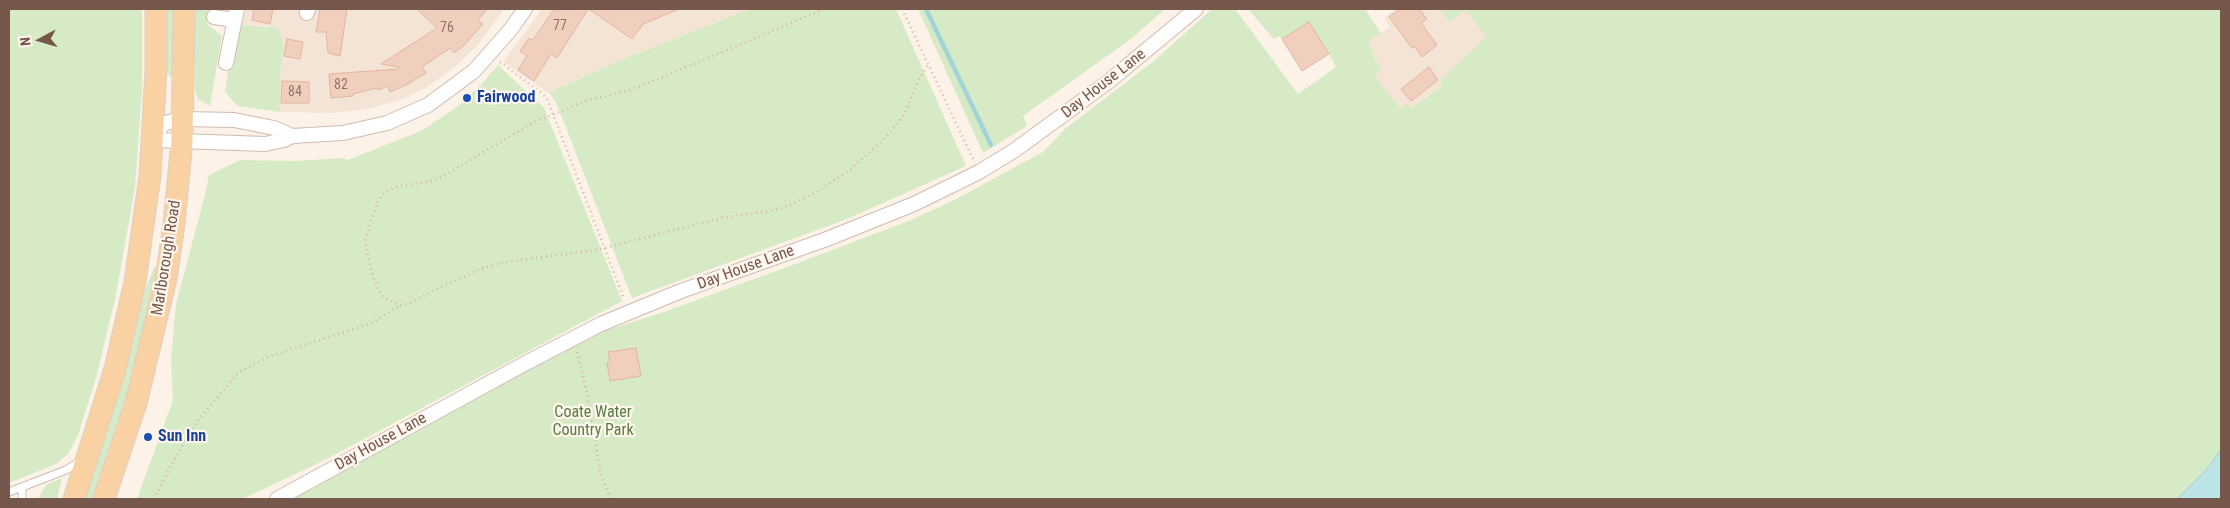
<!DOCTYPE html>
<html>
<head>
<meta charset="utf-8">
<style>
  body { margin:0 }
  #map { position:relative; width:2230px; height:508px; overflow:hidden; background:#fcf2e7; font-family:"Roboto Condensed",sans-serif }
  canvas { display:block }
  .frame { position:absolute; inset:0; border:10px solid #76574c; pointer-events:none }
  .north { position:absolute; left:15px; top:15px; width:50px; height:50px; -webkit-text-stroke:4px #fff7ee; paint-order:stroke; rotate:264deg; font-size:14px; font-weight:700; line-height:20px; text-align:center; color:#76574c }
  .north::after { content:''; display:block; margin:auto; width:18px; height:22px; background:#76574c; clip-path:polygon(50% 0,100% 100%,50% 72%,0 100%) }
</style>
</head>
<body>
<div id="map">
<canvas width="2230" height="508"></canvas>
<div class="frame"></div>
<div class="north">N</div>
</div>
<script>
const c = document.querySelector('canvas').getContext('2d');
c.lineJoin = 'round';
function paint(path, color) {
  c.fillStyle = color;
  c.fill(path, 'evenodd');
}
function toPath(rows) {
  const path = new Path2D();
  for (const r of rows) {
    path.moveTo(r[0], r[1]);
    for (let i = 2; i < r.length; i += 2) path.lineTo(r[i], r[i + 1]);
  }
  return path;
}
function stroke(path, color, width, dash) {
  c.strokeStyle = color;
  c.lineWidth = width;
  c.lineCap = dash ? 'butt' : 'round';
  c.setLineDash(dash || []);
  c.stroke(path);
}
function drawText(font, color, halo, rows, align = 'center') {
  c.font = font + ' "Roboto Condensed",sans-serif';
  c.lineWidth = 4.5;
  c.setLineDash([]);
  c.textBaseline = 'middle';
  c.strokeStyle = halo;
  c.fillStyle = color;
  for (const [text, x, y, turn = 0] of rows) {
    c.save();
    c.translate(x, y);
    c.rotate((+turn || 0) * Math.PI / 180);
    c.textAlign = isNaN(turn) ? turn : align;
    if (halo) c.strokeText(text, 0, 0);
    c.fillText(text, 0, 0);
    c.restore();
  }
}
paint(toPath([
  [245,9,504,9,478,45,452,69,426,88,397,101,366,109,333,113,280,112,280,74,284,48,268,26,242,25],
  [542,9,750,9,623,59,552,91,550,94,503,62],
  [1396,9,1439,9,1449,22,1466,10,1486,37,1440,81,1443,85,1411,109,1401,109,1373,76,1381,69,1375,59,1367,41,1390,27,1384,18]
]), '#f4e4d6');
paint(toPath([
  [9,9,142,9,142,90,135,187,116,295,96,378,78,435,68,454,56,464,9,483],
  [166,9,175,9,174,75,170,77,166,71],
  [194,9,209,9,207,24,222,36,210,106,198,99,195,92],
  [750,9,896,9,966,166,847,219,632,298,556,102,550,94,552,91,623,59],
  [918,9,1165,9,1132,38,1023,116,1027,126,983,153],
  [1212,9,1235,9,1298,94,1336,67,1332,59,1309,23,1282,39,1279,36,1274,39,1248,9,1365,9,1381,33,1368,41,1375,59,1382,69,1374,76,1401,109,1407,104,1411,109,1443,85,1439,81,1486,37,1466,10,1449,22,1439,9,2221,9,2221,499,292,499,591,335,661,313,798,263,911,220,956,199,1043,152,1065,129,1155,60],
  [242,25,278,28,284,48,280,74,280,112,238,106,225,92,234,31],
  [498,65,544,108,622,301,321,462,242,499,137,499,173,400,171,358,176,304,206,191,209,175,240,160,295,161,345,158,345,161,423,130,458,106,480,86],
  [154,267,157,267,157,271,133,379,95,499,83,499,141,301],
  [62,478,57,499,38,499,46,485]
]), '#d7eac6');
const water = toPath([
  [2221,450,2221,499,2177,499,2205,471,2221,450]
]);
paint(water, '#bce3e6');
stroke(water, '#a2d4d7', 1);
stroke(toPath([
  [926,9,991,145]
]), '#a2d4d7', 4.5);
const building = toPath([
  [254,9,273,9,270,24,252,20,254,9],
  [320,9,347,9,340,56,328,53,326,32,316,32,320,9],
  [417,9,487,9,478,20,483,24,464,45,454,53,450,48,422,67,426,73,408,84,390,92,388,86,378,90,377,88,353,94,353,96,331,98,329,74,398,69,399,67,381,64,437,28,417,9],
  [554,9,588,9,557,58,551,54,534,81,518,70,527,56,520,51,529,38,533,40,554,9],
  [589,9,679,9,643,24,632,39,589,9],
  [1400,9,1419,9,1427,19,1421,23,1437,45,1422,57,1414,46,1412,48,1389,17,1400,9],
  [1309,22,1329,54,1302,71,1282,39,1309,22],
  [287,39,303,42,300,59,284,56,287,39],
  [1429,67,1438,80,1411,101,1401,89,1429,67],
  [282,81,309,82,309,103,281,103,282,81],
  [636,348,641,376,610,381,607,363,610,362,608,352,636,348]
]);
paint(building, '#f1cfbf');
stroke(building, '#e3b4a0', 1);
const lane = toPath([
  [22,488,22,499],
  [9,492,66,470,79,462]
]);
const street = toPath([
  [307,13,308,9],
  [214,17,234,20],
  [226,63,237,9],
  [292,136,274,128,234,120,183,119,164,123,153,140,265,144,284,140,292,136,343,133,387,123,428,105,474,71,511,29,525,9],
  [277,499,524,364,601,324,681,291,827,239,914,204,979,172,1015,150,1108,82,1196,9]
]);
const primary = toPath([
  [74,499,115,369,135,282,150,176,156,69,156,9],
  [104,499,136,403,166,279,174,224,182,141,184,9]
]);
stroke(lane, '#d0bbb0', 9);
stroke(street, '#d0bbb0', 16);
stroke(primary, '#d9d0cd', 23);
stroke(toPath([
  [824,9,656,80,627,91,589,100,534,122,445,175,432,181,395,187,384,193,378,201,371,220,365,242,373,277,379,291,386,299,401,305,410,303,443,286,483,268,506,262,596,250,721,218,769,211,788,206,817,192,851,169,886,137,904,115,918,81,928,65],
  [902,9,973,159],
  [1004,9,1020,9],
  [500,62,543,94,548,101,624,299],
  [577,352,587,393,601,475,611,499],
  [154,499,174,460,196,423,238,373,268,357,372,323,401,305]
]), '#d6b2a2', 2.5, [1, 4]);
stroke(lane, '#fff', 7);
stroke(street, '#fff', 14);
stroke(primary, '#f9d1a2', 21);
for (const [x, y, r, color] of [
  [467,98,5,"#1a4fb4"],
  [148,437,5,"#1a4fb4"]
]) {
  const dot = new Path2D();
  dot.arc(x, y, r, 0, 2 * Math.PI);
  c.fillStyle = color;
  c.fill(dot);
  stroke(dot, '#fff7ee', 2);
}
drawText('14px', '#957569', null, [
  ["77",560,26],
  ["76",447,28],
  ["82",341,85],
  ["84",295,92]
]);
drawText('16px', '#76574c', '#fff7ee', [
  ["Day House Lane",1104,84,-38],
  ["Marlborough Road",167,258,-81],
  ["Day House Lane",746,268,-20],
  ["Day House Lane",381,442,-29]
]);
drawText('bold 16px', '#164399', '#fff7ee', [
  ["Fairwood",477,98],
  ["Sun Inn",158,437]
], 'left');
drawText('16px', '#597b43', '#fff7ee', [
  ["Coate Water",593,413],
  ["Country Park",593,431]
]);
</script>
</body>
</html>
